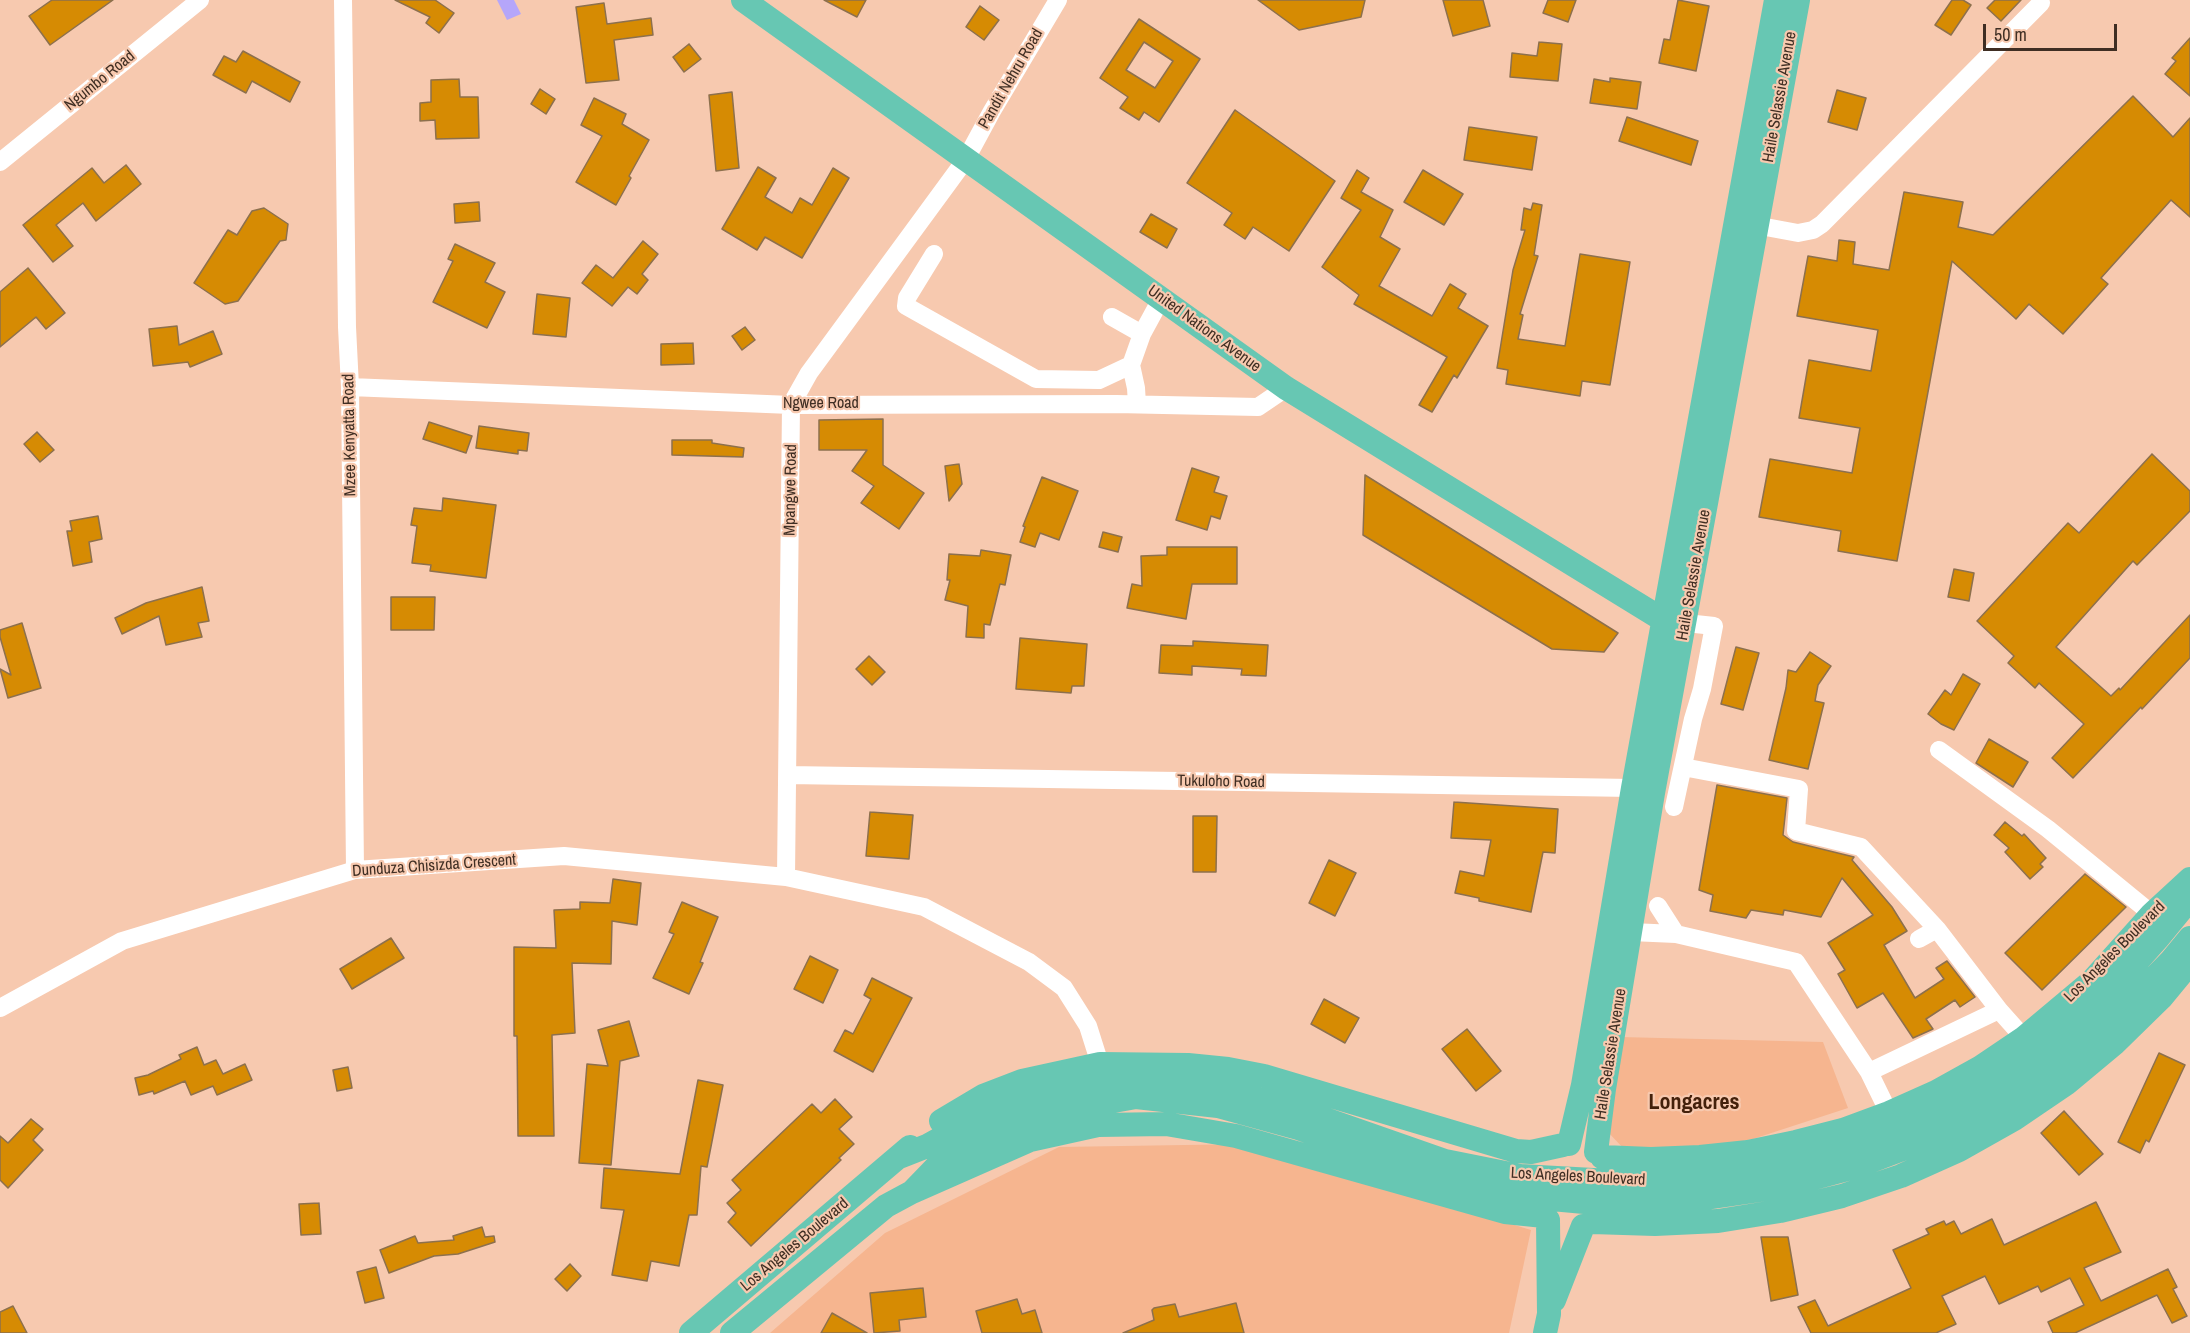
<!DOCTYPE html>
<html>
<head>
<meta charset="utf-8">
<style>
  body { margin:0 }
  #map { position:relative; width:2190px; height:1333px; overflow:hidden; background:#f7c9af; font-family:"Archivo Narrow",sans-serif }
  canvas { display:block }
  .scale { position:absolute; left:1983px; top:24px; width:134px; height:27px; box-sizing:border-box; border:3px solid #3f2e23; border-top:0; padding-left:8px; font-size:18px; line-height:21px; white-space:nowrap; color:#3f2e23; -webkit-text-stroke:4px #f7c9af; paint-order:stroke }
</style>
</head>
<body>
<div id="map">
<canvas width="2190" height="1333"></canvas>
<div class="scale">50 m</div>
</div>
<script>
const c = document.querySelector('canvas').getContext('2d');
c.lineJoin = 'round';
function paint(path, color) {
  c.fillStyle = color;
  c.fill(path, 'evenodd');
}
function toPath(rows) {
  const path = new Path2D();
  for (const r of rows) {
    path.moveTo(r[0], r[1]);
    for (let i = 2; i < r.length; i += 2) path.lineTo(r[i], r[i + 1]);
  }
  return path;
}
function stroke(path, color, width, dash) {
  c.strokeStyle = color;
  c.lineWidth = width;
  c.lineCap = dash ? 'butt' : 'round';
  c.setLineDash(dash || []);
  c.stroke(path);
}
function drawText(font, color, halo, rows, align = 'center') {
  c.font = font + ' "Archivo Narrow",sans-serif';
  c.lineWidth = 4.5;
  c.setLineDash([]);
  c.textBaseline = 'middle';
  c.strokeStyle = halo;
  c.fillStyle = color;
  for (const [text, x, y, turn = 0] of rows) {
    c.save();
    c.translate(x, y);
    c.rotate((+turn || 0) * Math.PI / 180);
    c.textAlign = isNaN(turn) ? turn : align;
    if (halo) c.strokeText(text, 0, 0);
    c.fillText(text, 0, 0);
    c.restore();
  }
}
paint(toPath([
  [1620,1037,1823,1042,1848,1108,1753,1139,1694,1150,1624,1149,1607,1131],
  [1248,1144,1531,1230,1509,1333,770,1333,885,1233,1059,1147]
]), '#f6b58f');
paint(toPath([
  [497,0,514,0,521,14,507,20]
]), '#b5a6fa');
const building = toPath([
  [52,0,113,0,50,45,29,16,52,0],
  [395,0,435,0,454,13,439,33,426,23,430,17,395,0],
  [824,0,866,0,857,17,824,0],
  [1258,0,1365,0,1361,17,1299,30,1258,0],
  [1443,0,1483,0,1490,26,1453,36,1443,0],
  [1548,0,1576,0,1568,22,1543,13,1548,0],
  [1678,0,1709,6,1696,71,1659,63,1664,39,1670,40,1678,0],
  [1952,0,1963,0,1971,5,1951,35,1935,25,1952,0],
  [1995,0,2021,0,2001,21,1987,8,1995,0],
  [604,3,607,24,651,18,653,35,614,40,619,80,586,83,576,7,604,3],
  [980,6,999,20,984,40,966,27,980,6],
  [1139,19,1200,59,1159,122,1144,112,1139,120,1120,108,1128,97,1100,78,1139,19],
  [1144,42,1173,61,1155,88,1126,70,1144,42],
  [2190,38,2190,96,2165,74,2176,61,2172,58,2190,38],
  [1539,42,1562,44,1558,81,1510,77,1512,53,1537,56,1539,42],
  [689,44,701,59,684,72,673,57,689,44],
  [243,51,300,82,290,102,252,81,246,93,213,75,224,56,236,62,243,51],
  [1610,78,1641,82,1637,109,1590,103,1594,79,1610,82,1610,78],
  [459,79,460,97,478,97,479,138,436,139,435,120,420,121,420,103,431,102,431,80,459,79],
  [540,89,555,99,546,114,531,104,540,89],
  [1837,90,1866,98,1857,130,1828,122,1837,90],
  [732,92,739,168,716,171,709,95,732,92],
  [2133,96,2173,137,2190,118,2190,217,2171,200,2101,278,2108,284,2063,334,2029,304,2016,319,1952,261,1897,561,1838,551,1841,531,1759,517,1770,459,1852,473,1860,428,1799,418,1809,360,1871,371,1878,330,1797,316,1808,256,1837,261,1839,240,1855,242,1853,264,1889,270,1904,192,1963,202,1958,227,1993,235,2133,96],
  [594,98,626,114,622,124,649,140,629,176,631,178,616,205,576,182,602,136,581,125,594,98],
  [1235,110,1335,181,1289,251,1253,227,1245,239,1224,225,1232,213,1187,183,1235,110],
  [1627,117,1698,141,1691,165,1619,141,1627,117],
  [1469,127,1537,137,1532,170,1464,160,1469,127],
  [126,165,141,184,96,221,83,203,56,225,73,246,53,262,23,225,92,168,104,183,126,165],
  [758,167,776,178,765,197,792,213,800,198,812,205,833,168,849,178,802,258,765,237,757,250,722,229,758,167],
  [1357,170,1369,178,1361,192,1393,210,1380,237,1400,249,1379,286,1432,316,1450,284,1466,294,1458,308,1488,326,1457,378,1454,375,1432,412,1419,405,1447,357,1354,304,1359,295,1322,267,1361,210,1341,198,1357,170],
  [1423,170,1463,194,1444,225,1404,202,1423,170],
  [479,202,480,221,455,223,454,204,479,202],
  [1533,203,1542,205,1534,255,1538,256,1520,314,1523,315,1518,339,1565,346,1580,254,1630,262,1610,385,1582,381,1580,396,1506,384,1508,370,1497,368,1513,270,1525,230,1521,230,1524,208,1531,210,1533,203],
  [264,208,288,224,286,240,280,241,238,301,225,304,194,283,228,230,237,235,252,211,264,208],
  [1151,214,1177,229,1167,248,1140,232,1151,214],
  [643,241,658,254,642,274,648,280,637,294,628,287,612,306,582,283,596,265,613,278,643,241],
  [455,244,495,263,485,282,505,292,487,328,433,302,453,261,448,259,455,244],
  [28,268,65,313,46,329,36,317,0,347,0,292,28,268],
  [537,294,570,298,566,337,533,334,537,294],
  [177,326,179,345,213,331,222,354,190,367,188,362,153,366,149,329,177,326],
  [745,327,755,340,742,350,732,336,745,327],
  [693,343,694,364,661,365,661,344,693,343],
  [883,419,883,465,924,493,899,529,861,503,874,486,852,471,867,450,819,450,819,420,883,419],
  [429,422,472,436,466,453,423,439,429,422],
  [479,426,529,433,527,451,518,450,518,454,476,448,479,426],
  [37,432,54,450,40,462,24,444,37,432],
  [672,440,712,440,712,443,744,448,743,457,672,455,672,440],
  [2152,454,2190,491,2190,511,2137,565,2133,561,2056,647,2111,696,2119,688,2120,690,2190,615,2190,658,2142,709,2141,707,2073,778,2052,758,2084,724,2039,683,2035,688,2008,663,2014,656,1977,621,2068,523,2079,533,2152,454],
  [959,464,962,484,949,501,945,466,959,464],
  [1192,468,1219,477,1214,492,1227,496,1220,519,1211,516,1207,530,1176,520,1192,468],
  [1365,475,1618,633,1604,652,1552,649,1363,535,1365,475],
  [1042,477,1078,491,1059,540,1040,533,1035,547,1020,542,1025,527,1023,526,1042,477],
  [443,498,496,505,486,578,430,571,431,565,412,563,417,526,411,525,414,508,442,511,443,498],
  [98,516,102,539,89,542,92,562,73,566,67,531,72,531,70,521,98,516],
  [1103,532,1122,537,1118,552,1099,547,1103,532],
  [1167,547,1237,547,1237,584,1192,584,1186,619,1127,608,1132,584,1142,586,1141,556,1167,555,1167,547],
  [981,550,1011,555,1005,585,1000,584,990,625,984,624,984,638,966,637,968,606,945,600,950,580,947,580,949,554,980,556,981,550],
  [1954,569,1974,573,1969,601,1948,597,1954,569],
  [202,587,209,621,198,623,202,637,166,645,159,616,122,634,115,618,146,603,202,587],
  [391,597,435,597,434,630,391,630,391,597],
  [22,623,41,688,8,698,0,669,11,675,0,637,0,630,22,623],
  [1020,638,1087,644,1084,686,1072,686,1071,693,1016,689,1020,638],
  [1193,641,1268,645,1266,676,1241,675,1242,669,1192,666,1192,675,1159,673,1161,645,1193,646,1193,641],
  [1736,647,1759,653,1743,710,1721,704,1736,647],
  [1810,652,1831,666,1818,685,1815,701,1824,703,1808,769,1769,760,1786,688,1788,670,1796,672,1810,652],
  [869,656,885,672,872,685,856,669,869,656],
  [1963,674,1980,684,1954,730,1941,724,1928,714,1945,690,1951,695,1963,674],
  [1989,739,2028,762,2013,787,1976,763,1989,739],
  [1717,785,1787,798,1783,835,1793,842,1854,857,1852,860,1892,907,1907,931,1884,945,1915,998,1944,979,1936,968,1947,961,1975,997,1960,1007,1955,1000,1926,1019,1933,1029,1913,1038,1883,993,1857,1008,1838,974,1845,970,1828,943,1873,915,1842,878,1821,917,1784,910,1783,915,1751,910,1746,918,1710,911,1713,895,1699,890,1717,785],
  [1454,802,1558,809,1555,853,1543,852,1531,912,1479,901,1479,898,1455,893,1460,871,1484,876,1491,840,1451,838,1454,802],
  [870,812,913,815,909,859,866,856,870,812],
  [1193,816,1217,816,1216,872,1193,872,1193,816],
  [2005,822,2022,836,2024,834,2046,858,2040,864,2043,867,2030,879,2005,852,2009,848,1994,835,2005,822],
  [1329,860,1356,873,1335,916,1309,903,1329,860],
  [2085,874,2126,907,2042,990,2005,953,2085,874],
  [613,879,641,883,637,925,612,921,611,964,572,963,575,1033,552,1035,554,1136,518,1136,517,1036,514,1036,514,947,556,948,554,910,580,909,580,902,610,903,613,879],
  [682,902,718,917,700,962,703,963,689,994,653,978,674,934,669,932,682,902],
  [391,938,404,958,352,989,340,969,391,938],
  [810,956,838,970,823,1003,794,989,810,956],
  [872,978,912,998,873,1072,834,1051,845,1030,853,1034,871,999,864,995,872,978],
  [1324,999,1359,1018,1345,1043,1311,1024,1324,999],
  [629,1021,639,1056,620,1061,611,1165,579,1163,587,1064,608,1066,598,1030,629,1021],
  [1467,1029,1501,1071,1476,1091,1442,1049,1467,1029],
  [197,1047,204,1065,216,1060,223,1074,245,1064,252,1080,217,1095,213,1086,191,1095,185,1081,154,1094,153,1091,139,1095,135,1078,148,1075,181,1059,179,1055,197,1047],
  [2159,1053,2185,1065,2149,1142,2146,1140,2140,1153,2118,1142,2159,1053],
  [348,1067,352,1088,337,1091,333,1070,348,1067],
  [698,1080,723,1085,707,1167,701,1166,697,1215,689,1215,679,1266,651,1261,647,1281,612,1275,624,1210,601,1208,604,1168,680,1174,698,1080],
  [835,1099,852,1117,839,1129,854,1144,839,1158,841,1160,751,1246,728,1222,736,1213,727,1203,741,1190,732,1180,812,1104,821,1113,835,1099],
  [2064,1111,2103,1154,2079,1175,2041,1133,2064,1111],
  [31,1119,43,1129,33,1140,43,1150,8,1188,0,1180,0,1136,8,1143,31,1119],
  [2096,1202,2121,1252,2084,1268,2101,1301,2168,1269,2177,1287,2173,1289,2187,1316,2172,1323,2157,1295,2075,1333,2053,1333,2048,1322,2084,1305,2070,1278,2041,1292,2038,1286,1999,1304,1985,1276,1942,1296,1956,1324,1936,1333,1811,1333,1798,1307,1815,1300,1828,1326,1911,1288,1893,1250,1929,1234,1926,1229,1944,1221,1946,1225,1954,1221,1961,1234,1992,1219,2004,1245,2096,1202],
  [319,1203,321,1234,301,1235,299,1204,319,1203],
  [482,1227,485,1237,494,1236,495,1242,458,1254,434,1256,389,1273,380,1250,415,1236,418,1243,454,1240,453,1236,482,1227],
  [1761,1237,1788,1237,1798,1295,1771,1301,1761,1237],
  [570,1264,581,1276,567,1291,555,1279,570,1264],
  [376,1267,384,1298,365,1303,357,1272,376,1267],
  [923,1288,926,1317,899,1320,900,1331,874,1333,870,1293,923,1288],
  [1017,1299,1022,1314,1035,1310,1042,1333,982,1333,976,1311,1017,1299],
  [1236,1303,1244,1333,1123,1333,1154,1320,1152,1310,1154,1308,1175,1304,1179,1317,1236,1303],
  [13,1306,27,1333,0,1333,0,1312,13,1306],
  [832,1313,867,1333,821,1333,832,1313]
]);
paint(building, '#d68b03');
stroke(building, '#8d704d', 1.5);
stroke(toPath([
  [343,0,347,327,350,387,355,870],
  [0,162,200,0],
  [1744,223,1798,233,1813,230,1822,224,2041,3],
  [934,254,907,298,906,306,1036,379,1099,380,1131,365,1142,334,1161,299],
  [1112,317,1142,334],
  [1131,365,1136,388,1137,404],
  [350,387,791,405,1116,404,1258,407,1286,388],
  [1939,750,2048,829,2152,914],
  [1683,767,1799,789,1796,831,1861,847,1937,929],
  [788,775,1633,788,1643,790],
  [1674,807,1693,719,1702,689,1714,626,1686,623],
  [786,877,791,405,809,373,966,159,992,111,1058,0],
  [1658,906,1676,934],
  [1631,932,1676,934,1796,962,1869,1072,1889,1113],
  [1919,939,1937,929,1999,1010],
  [0,1008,122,941,355,870,564,856,786,877,924,907,1029,962,1064,988,1088,1026,1100,1064],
  [1869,1072,1999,1010,2024,1038]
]), '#fff', 18);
stroke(toPath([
  [743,0,1286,388,1665,621,1678,622],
  [941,1121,983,1096,1022,1081,1100,1064,1188,1065,1228,1069,1264,1076,1516,1151,1531,1152,1563,1145],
  [1569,1144,1583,1085,1633,788,1776,0],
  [1596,1152,1604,1089,1653,793,1798,0],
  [899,1157,927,1146,974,1120,1041,1097,1135,1079,1220,1089,1302,1111,1445,1161,1520,1176,1630,1182,1705,1180,1779,1170,1852,1150,1922,1123,1988,1088,2050,1045,2107,995,2157,939,2190,899],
  [1602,1157,1651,1159,1700,1157,1748,1152,1796,1142,1843,1130,1889,1113,1936,1092,1981,1067,2024,1038,2092,981,2152,914,2190,879],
  [912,1192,941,1162,983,1136,1046,1113,1136,1097,1218,1106,1298,1128,1440,1178,1519,1196,1628,1206,1706,1198,1781,1187,1855,1167,1926,1140,1994,1106,2058,1064,2117,1016,2171,961,2190,938],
  [1592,1222,1655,1224,1718,1221,1780,1211,1842,1196,1901,1176,1959,1150,2014,1119,2067,1083,2115,1043,2161,998,2190,963],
  [1554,1300,1583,1226],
  [691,1333,910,1147],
  [732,1333,886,1206,912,1192,1030,1140,1098,1125,1166,1124,1236,1136,1505,1212,1544,1216],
  [1545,1333,1549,1314,1548,1220]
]), '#67c7b3', 24);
drawText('16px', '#3f2e23', '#f7c9af', [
  ["Pandit Nehru Road",1011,79,-60],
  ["Ngumbo Road",100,81,-39],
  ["Haile Selassie Avenue",1780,97,-80],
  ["United Nations Avenue",1204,329,36],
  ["Ngwee Road",821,404],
  ["Mzee Kenyatta Road",350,435,-91],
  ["Mpangwe Road",791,490,-89],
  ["Haile Selassie Avenue",1694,575,-80],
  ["Tukuloho Road",1221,782,1],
  ["Dunduza Chisizda Crescent",434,866,-4],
  ["Los Angeles Boulevard",2115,952,-45],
  ["Haile Selassie Avenue",1611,1054,-81],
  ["Los Angeles Boulevard",1578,1177,3],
  ["Los Angeles Boulevard",795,1245,-40]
]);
drawText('bold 22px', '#44210b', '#f7c9af', [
  ["Longacres",1694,1103]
]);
</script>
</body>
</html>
